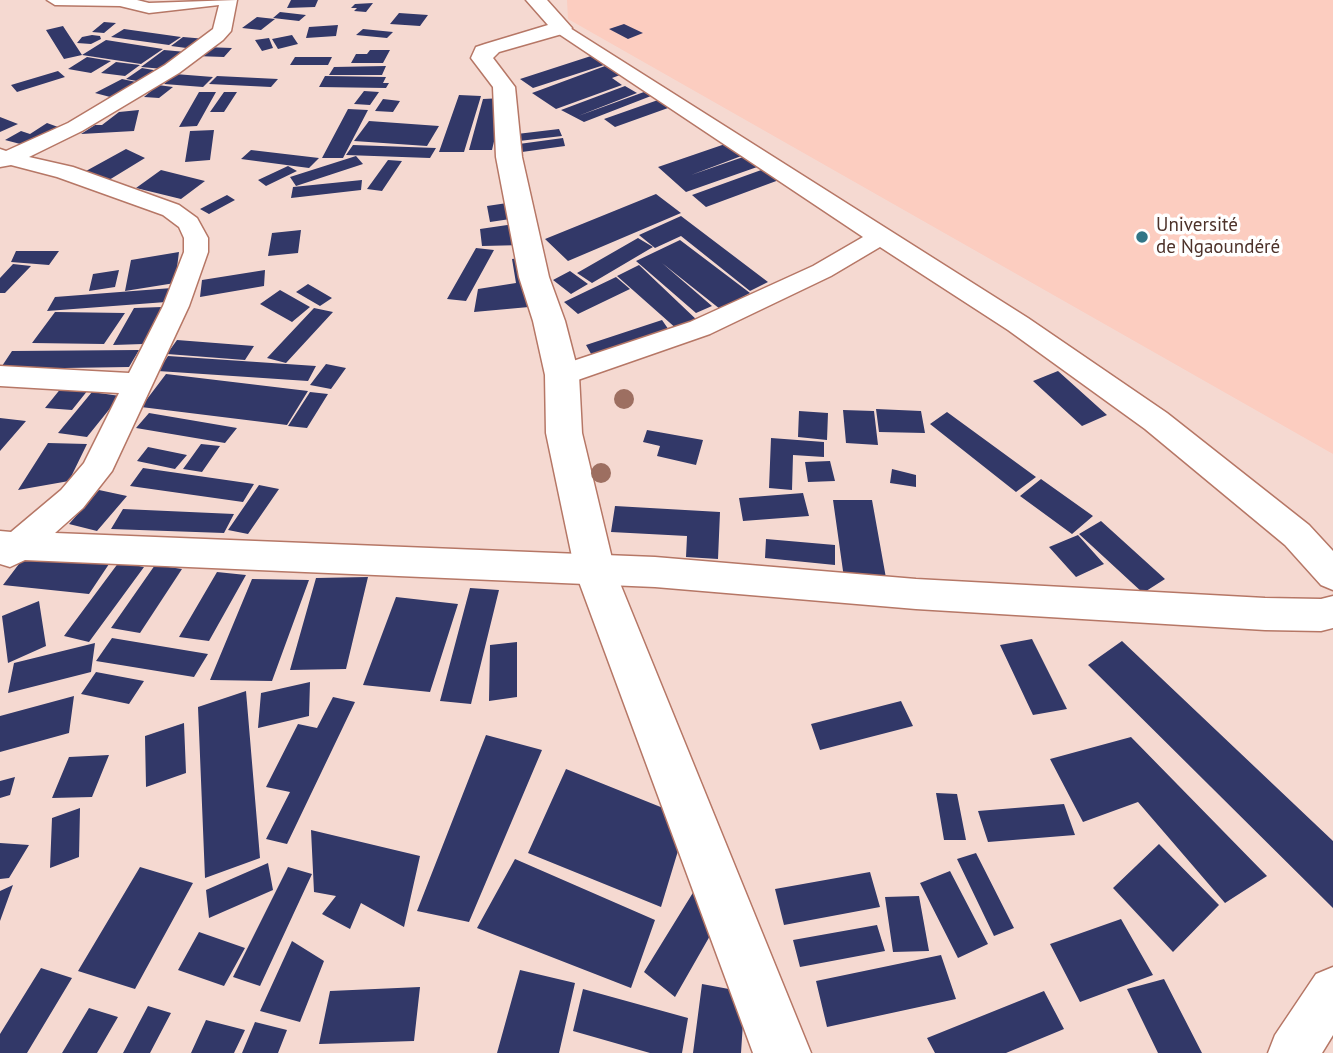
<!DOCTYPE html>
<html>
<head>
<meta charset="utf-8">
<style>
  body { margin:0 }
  canvas { display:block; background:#f5d9d1 }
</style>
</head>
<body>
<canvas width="1333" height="1053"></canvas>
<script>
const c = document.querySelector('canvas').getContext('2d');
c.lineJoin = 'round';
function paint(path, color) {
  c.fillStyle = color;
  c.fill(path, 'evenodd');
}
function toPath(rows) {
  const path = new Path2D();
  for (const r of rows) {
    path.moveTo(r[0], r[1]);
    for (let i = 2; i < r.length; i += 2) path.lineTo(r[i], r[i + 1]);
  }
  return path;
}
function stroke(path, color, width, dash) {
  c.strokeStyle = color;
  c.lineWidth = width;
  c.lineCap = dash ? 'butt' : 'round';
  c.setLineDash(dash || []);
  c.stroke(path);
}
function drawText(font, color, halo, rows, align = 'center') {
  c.font = font + ' "PT Sans",sans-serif';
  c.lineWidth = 7;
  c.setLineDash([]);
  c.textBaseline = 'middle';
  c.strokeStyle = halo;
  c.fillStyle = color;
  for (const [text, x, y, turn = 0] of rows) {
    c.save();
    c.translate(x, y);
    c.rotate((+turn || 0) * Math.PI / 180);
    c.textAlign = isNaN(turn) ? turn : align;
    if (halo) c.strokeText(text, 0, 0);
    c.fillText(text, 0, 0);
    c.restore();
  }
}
paint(toPath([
  [567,0,1333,0,1333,454,568,19]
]), '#fccdc0');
paint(toPath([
  [291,0,318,0,315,7,287,8],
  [373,3,366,12,354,11,357,8,351,8,355,4],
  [280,12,306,15,299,21,273,18],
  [399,13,428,15,420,26,390,24],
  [257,17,275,19,261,30,242,28],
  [104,22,116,23,104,33,92,32],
  [624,24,643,33,628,39,609,29],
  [338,25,336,36,306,38,309,27],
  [63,26,82,55,106,40,163,49,141,64,82,55,64,59,46,30],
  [124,29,181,37,169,45,111,37],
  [363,29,393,32,387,38,356,35],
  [92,35,100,36,101,39,91,44,77,43,82,37],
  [292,35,298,44,278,49,272,39],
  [183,37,206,39,194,49,171,46],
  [269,38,273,48,262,51,255,40],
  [204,47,232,48,224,57,196,56],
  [164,50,186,52,163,69,141,67],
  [370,50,390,50,383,63,351,63,356,54,367,54],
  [591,56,604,65,533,88,520,79],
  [87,57,111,61,91,73,68,69],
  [295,57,332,57,328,65,290,65],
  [116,62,140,65,125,76,101,73],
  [386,66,382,75,329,75,334,67],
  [605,66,620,75,612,78,622,85,556,109,532,93],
  [142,68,159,71,142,82,126,79],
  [58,71,65,77,17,92,11,85],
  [175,74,213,77,203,87,164,84],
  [217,76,278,79,271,87,209,84],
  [325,76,386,77,383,83,389,83,386,88,319,87],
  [122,79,141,83,114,98,95,93],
  [158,85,173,87,159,98,144,97],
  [625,86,637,93,578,116,644,92,651,96,584,122,561,110],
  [364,91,379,92,370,105,354,104],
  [199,92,216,92,197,126,179,127],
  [224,92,237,92,224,112,210,112],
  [459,95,481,96,464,152,439,152],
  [504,98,492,150,469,150,483,99],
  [383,99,400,101,393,112,375,111],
  [658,100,668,108,615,127,604,119],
  [348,109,368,110,343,158,322,158],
  [139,110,134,131,81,134,95,125,102,125,119,112],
  [0,117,18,124,0,132],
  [369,121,439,126,427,146,354,141],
  [47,123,58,127,24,145,5,140,21,131,30,134],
  [559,129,562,136,519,141,517,134],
  [214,130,210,160,185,162,190,131],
  [563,138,565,146,522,152,519,144],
  [728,143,744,155,691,175,746,156,760,166,686,192,658,167],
  [353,145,436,148,430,158,346,155],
  [126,149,145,158,109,180,86,171],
  [251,150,319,158,309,168,241,159],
  [356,156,363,164,296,186,290,177],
  [388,160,402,161,382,191,367,189],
  [288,166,297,171,266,186,258,180],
  [764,169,779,180,706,207,692,195],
  [161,170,205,181,181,199,136,188],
  [362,180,361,190,291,198,293,187],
  [656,194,681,213,568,261,545,239],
  [227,195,235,200,209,214,200,209],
  [514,202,517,218,490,222,487,206],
  [681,216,768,282,750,291,681,236,655,248,639,235],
  [521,223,524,245,482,246,480,229],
  [301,230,298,253,268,256,272,233],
  [638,238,653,247,592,283,577,273],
  [680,240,750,293,720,309,662,263,712,306,696,313,636,261],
  [476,248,494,250,466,301,447,299],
  [16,251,59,251,49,265,11,262],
  [179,252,175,283,125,291,131,260],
  [526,257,540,306,474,312,478,289,516,283,512,259],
  [13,264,31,266,5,293,0,293,0,278],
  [639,265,699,322,678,330,617,276],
  [119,270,115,287,89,291,93,274],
  [265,270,264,286,200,297,202,280],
  [570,271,588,284,571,294,553,280],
  [616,277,630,289,578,314,564,302],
  [308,284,332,298,320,306,296,292],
  [172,288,166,302,47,311,55,297],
  [280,290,310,307,292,322,260,304],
  [162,307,143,344,113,345,134,308],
  [314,308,333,312,286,363,267,358],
  [55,312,125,313,104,344,32,343],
  [662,320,671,333,594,359,586,345],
  [177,340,254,346,245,360,167,354],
  [139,350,129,367,0,369,12,351],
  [168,356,316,366,308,381,158,371],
  [326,364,346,368,331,389,310,385],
  [1058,371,1107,415,1082,426,1033,381],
  [166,374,308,391,287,425,141,407],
  [62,387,88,390,72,410,45,408],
  [92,392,120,396,87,437,58,433],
  [310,392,328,394,307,428,288,426],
  [876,409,921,411,925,433,879,432],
  [843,410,874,411,878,445,846,443],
  [799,411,828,413,827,440,798,437],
  [947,412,1036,477,1016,492,930,424],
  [149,413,237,428,225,443,136,428],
  [0,418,26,421,0,451],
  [647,430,703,440,696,465,657,456,660,446,643,442],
  [771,438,824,442,824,457,793,455,792,490,769,488],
  [48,443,87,444,69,481,18,490],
  [201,444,220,446,202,472,183,469],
  [148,447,187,455,175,469,137,461],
  [830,461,835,481,808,482,805,462],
  [143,468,254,484,243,502,130,486],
  [892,469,916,475,916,487,890,483],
  [1041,479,1093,516,1072,534,1020,496],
  [259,485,279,489,248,534,228,530],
  [99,490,127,496,97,531,69,524],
  [803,493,809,516,743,521,739,498],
  [833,500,872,500,886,578,844,578],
  [615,506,720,512,718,559,686,557,687,536,611,532],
  [123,509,234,514,224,533,111,529],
  [1101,521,1165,579,1143,593,1079,534],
  [1078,535,1104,564,1076,577,1049,547],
  [766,539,835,545,835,565,765,558],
  [25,556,109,564,89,594,3,585],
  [119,562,144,567,89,642,64,636],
  [155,565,182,569,140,633,111,628],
  [217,572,246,575,209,641,179,637],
  [368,577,346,669,290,670,316,578],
  [252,579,309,580,272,681,210,680],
  [470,588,499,590,471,704,440,701],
  [396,597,458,604,430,692,363,685],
  [39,601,46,646,8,663,2,616],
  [112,638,208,654,194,677,96,661],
  [1032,639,1067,709,1033,715,1000,645],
  [1122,641,1333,841,1333,908,1088,665],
  [517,642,517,697,489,701,490,645],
  [95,643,91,672,8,693,14,663],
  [96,672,144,681,129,704,81,694],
  [310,682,309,716,258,728,261,693],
  [246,691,260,858,205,878,198,707],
  [74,696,69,733,0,752,0,716],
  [333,697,355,702,287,844,266,839,290,792,266,787,298,724,317,728],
  [901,701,913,726,820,750,811,724],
  [184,723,186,773,146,787,145,736],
  [486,735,542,750,469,922,417,911],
  [1131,737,1267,876,1225,903,1138,802,1083,822,1050,759],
  [109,755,92,797,52,798,69,757],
  [566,769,688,818,661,907,528,853],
  [15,777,10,795,0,798,0,781],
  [936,793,957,794,966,840,944,840],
  [1064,804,1075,835,988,842,978,811],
  [80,808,79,857,50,868,52,818],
  [311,830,420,856,404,927,361,903,350,929,322,914,336,896,314,892],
  [0,843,29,845,9,878,0,879],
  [1159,844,1219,905,1173,952,1113,888],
  [976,853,1014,928,994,936,957,859],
  [515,859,655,920,631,988,477,928],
  [268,863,273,890,209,918,206,890],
  [140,867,193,883,135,989,78,971],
  [288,867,312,874,260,986,233,977],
  [950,871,988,944,958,958,920,883],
  [870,872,880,907,784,925,775,889],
  [13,885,0,921,0,891],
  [694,891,723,913,675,997,644,972],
  [919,896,929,951,893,952,885,897],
  [1121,919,1153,975,1080,1002,1050,944],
  [877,925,885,951,800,967,793,940],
  [199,932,245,948,224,986,178,970],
  [292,941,324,961,300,1022,260,1011],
  [941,955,956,999,827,1027,816,981],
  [41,968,72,978,27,1053,0,1053,0,1034],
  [520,970,575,983,559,1053,497,1053],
  [1164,979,1202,1053,1158,1053,1127,989],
  [702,984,745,992,741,1053,693,1053],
  [420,987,414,1041,319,1044,330,991],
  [583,989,688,1018,682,1053,650,1053,573,1031],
  [1044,991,1064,1029,1006,1053,935,1053,927,1038],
  [148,1006,171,1013,150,1053,123,1053],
  [89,1008,118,1017,97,1053,62,1053],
  [206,1020,245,1030,234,1053,191,1053],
  [255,1022,287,1030,278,1053,242,1053]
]), '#323868');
const minor = toPath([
  [47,0,137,0,149,3,237,0,231,31,223,40,179,73,82,131,29,157,73,167,179,205,197,218,208,238,208,252,189,306,112,471,83,508,55,533,655,557,916,579,1265,598,1321,599,1333,596,1333,628,1321,631,1265,630,916,609,655,587,25,560,10,567,0,564,0,531,11,532,61,490,84,463,119,393,0,386,0,366,129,373,163,306,184,252,184,238,179,227,163,215,57,177,11,165,0,167,0,149,6,151,68,123,165,65,213,29,219,5,149,13,120,6,55,5,47,0],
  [562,23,1028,318,1167,413,1309,525,1333,551,1333,590,1321,585,1285,545,1145,429,1008,330,880,247,831,276,710,334,572,382,562,385,552,382,548,375,552,368,690,322,813,266,863,237,556,32,553,28,562,23],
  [1333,967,1333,1035,1322,1053,1268,1053,1275,1035,1316,974,1333,967]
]);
const tertiary = toPath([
  [526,0,547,0,572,28,569,32,499,52,493,58,515,87,522,157,549,277,565,321,579,375,582,433,615,571,811,1053,753,1053,575,571,546,433,545,375,533,321,519,277,496,157,493,87,471,58,476,47,485,44,548,25,526,0]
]);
stroke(minor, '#b67766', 3);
stroke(tertiary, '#b67766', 3);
paint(minor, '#fff');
paint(tertiary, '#fff');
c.fillStyle = '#9d6f61';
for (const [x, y] of [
  [624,399],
  [601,473]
]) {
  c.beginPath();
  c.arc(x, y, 10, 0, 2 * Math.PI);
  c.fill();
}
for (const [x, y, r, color] of [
  [1142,237,7,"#327586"]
]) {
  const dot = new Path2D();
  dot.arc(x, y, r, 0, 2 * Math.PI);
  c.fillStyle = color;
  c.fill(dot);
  stroke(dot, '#fff', 2.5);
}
drawText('19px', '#4d322a', '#fff', [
  ["Université",1156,226],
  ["de Ngaoundéré",1156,248]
], 'left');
</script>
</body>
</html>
